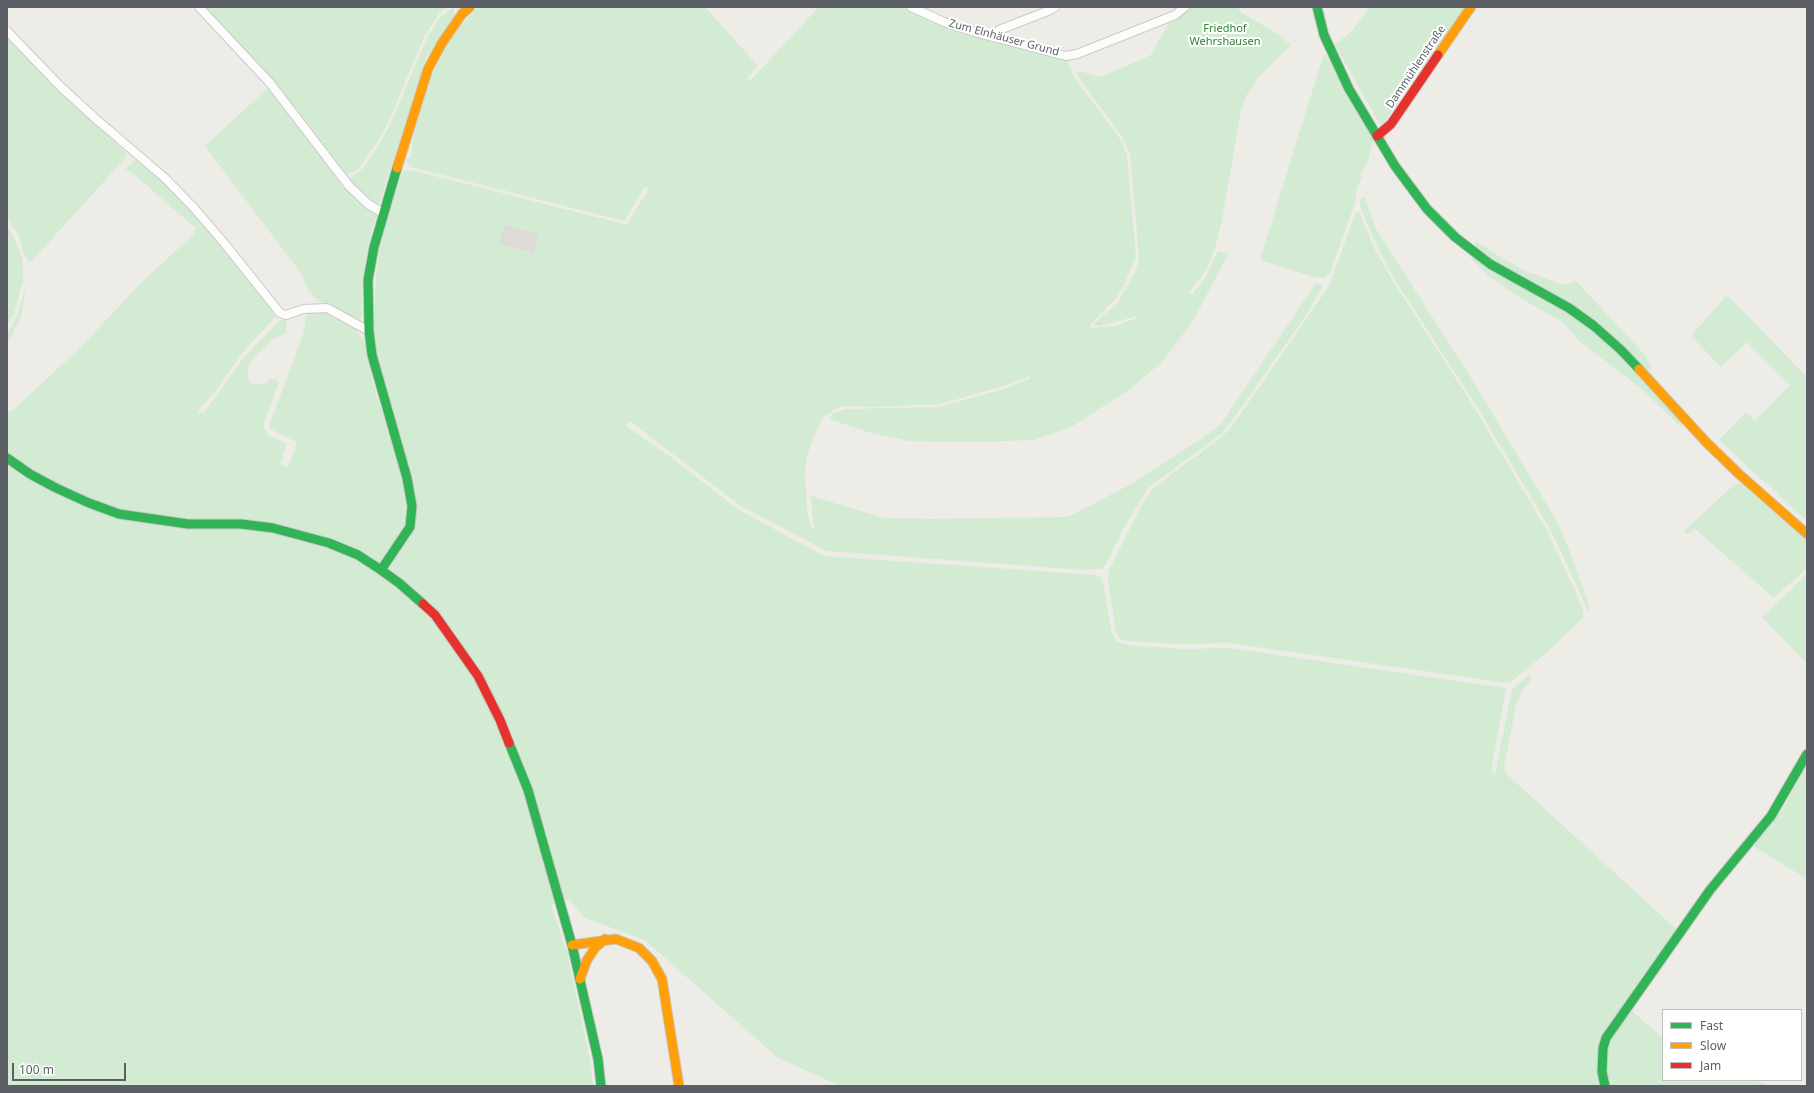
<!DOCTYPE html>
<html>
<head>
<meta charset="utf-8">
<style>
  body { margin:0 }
  #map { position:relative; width:1814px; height:1093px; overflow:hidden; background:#edece7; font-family:"Noto Sans",sans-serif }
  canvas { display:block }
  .frame { position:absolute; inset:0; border:8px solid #5c6066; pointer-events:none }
  .legend { position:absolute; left:1662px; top:1009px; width:140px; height:72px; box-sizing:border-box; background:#fff; border:1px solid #bebfc2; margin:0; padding:5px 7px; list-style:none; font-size:12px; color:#5c6066 }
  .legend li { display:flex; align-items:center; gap:8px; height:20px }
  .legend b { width:20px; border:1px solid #bebfc2 }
  .scale { position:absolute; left:12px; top:1063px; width:114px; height:18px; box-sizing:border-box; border:2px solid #5c6066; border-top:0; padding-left:5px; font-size:12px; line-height:14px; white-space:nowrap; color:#5c6066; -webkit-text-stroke:3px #fff; paint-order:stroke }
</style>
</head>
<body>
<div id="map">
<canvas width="1814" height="1093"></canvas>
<div class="frame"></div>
<ul class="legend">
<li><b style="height:5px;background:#30b455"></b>Fast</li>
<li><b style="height:5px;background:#ff9f0a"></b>Slow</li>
<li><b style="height:5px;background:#e5322d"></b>Jam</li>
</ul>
<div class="scale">100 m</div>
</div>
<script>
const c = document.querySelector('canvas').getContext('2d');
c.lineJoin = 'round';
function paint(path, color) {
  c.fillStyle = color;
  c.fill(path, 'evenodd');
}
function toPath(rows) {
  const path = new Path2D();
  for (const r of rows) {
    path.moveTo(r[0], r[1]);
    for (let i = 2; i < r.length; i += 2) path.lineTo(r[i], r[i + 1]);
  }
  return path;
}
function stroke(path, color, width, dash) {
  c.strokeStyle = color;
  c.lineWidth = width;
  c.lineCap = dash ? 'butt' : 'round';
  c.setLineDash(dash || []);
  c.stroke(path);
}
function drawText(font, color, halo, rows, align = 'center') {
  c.font = font + ' "Noto Sans",sans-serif';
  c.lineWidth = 4;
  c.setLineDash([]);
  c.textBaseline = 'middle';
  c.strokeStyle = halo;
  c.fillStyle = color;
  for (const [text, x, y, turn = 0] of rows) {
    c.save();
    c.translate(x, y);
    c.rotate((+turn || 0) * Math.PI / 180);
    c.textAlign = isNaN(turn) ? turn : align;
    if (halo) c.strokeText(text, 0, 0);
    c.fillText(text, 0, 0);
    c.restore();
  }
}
paint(toPath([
  [504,224,540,234,534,254,499,244]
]), '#dddbd7');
paint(toPath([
  [201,7,446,7,438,15,425,35,387,125,377,143,361,165,354,172,347,174,342,174],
  [478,7,705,7,758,66,747,78,750,81,819,7,904,7,993,38,1067,60,1074,77,1120,139,1127,154,1136,257,1124,285,1116,298,1089,326,1092,328,1115,326,1137,318,1137,316,1100,326,1093,325,1119,301,1136,270,1139,258,1130,153,1122,137,1077,75,1079,71,1101,77,1151,55,1170,20,1188,7,1237,7,1242,13,1276,33,1291,45,1258,78,1246,96,1241,110,1222,220,1215,248,1207,269,1189,292,1192,295,1205,278,1218,251,1228,254,1193,321,1162,362,1130,389,1071,427,1034,440,978,442,909,441,874,434,829,419,834,413,846,409,939,407,1007,388,1031,378,1029,376,1004,386,940,404,874,407,845,406,839,407,823,417,815,433,807,456,805,472,807,512,812,528,814,527,813,523,811,496,884,518,933,519,1063,517,1072,515,1133,483,1204,437,1221,424,1315,284,1323,285,1307,314,1230,423,1221,434,1148,488,1124,528,1105,566,1101,569,1085,570,827,551,741,506,631,422,628,421,626,426,672,458,739,510,824,556,1095,575,1102,578,1112,633,1117,642,1129,645,1181,649,1229,648,1506,688,1491,771,1495,775,1512,690,1529,674,1532,679,1521,692,1516,705,1504,767,1506,772,1512,779,1676,929,1625,1005,1663,1038,1663,1080,1752,1080,1773,1086,841,1086,778,1058,645,940,585,918,569,899,551,905,567,952,591,1065,593,1086,7,1086,7,410,9,412,13,410,79,349,142,282,193,235,196,226,193,226,135,175,125,169,134,161,137,160,163,181,223,245,276,316,242,353,218,388,197,412,204,413,242,360,280,320,286,320,286,334,275,338,252,359,248,371,249,382,253,385,265,384,270,379,275,379,279,382,263,426,268,435,285,443,286,446,280,464,288,467,296,446,296,442,270,429,269,426,303,335,306,318,308,313,324,312,356,329,366,344,373,383,403,480,373,330,376,279,380,246,387,217,403,171,409,170,455,181,627,225,649,188,645,187,624,221,411,167,405,160,407,158,411,158,414,129,433,72,453,34],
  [504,224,540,234,534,254,499,244],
  [1369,7,1467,7,1381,126,1335,45,1353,30],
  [452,8,454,9,455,15,426,58,378,207,376,207,346,179,355,175,363,168,379,145,389,127,428,36,440,18],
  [7,36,124,151,127,156,30,263,25,256,18,234,7,219],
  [1324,53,1340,77,1373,140,1367,164,1360,175,1362,178,1356,189,1356,200,1330,273,1324,278,1314,277,1260,260],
  [269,87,301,129,379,214,374,221,368,247,362,282,362,314,360,321,332,305,318,301,314,297,308,290,300,272,205,146],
  [1364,196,1376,229,1473,381,1556,520,1569,549,1586,597,1589,607,1588,612,1579,590,1549,527,1476,405,1393,277,1378,248,1360,206,1360,200],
  [1356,212,1359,212,1375,250,1391,278,1474,407,1546,529,1576,592,1583,611,1583,617,1580,621,1546,653,1512,681,1508,683,1229,643,1181,644,1129,641,1122,640,1116,632,1108,579,1109,570,1141,506,1151,491,1170,475,1221,438,1233,425,1329,286],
  [7,226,14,237,22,258,23,269,23,280,14,313,7,325],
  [1476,241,1497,255,1527,272,1564,285,1576,281,1643,353,1652,366,1641,375,1683,422,1681,427,1642,389,1579,341,1563,322,1522,299,1488,276,1472,259,1471,254],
  [26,286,21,317,7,344,7,335,18,313],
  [1725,297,1728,297,1739,307,1807,377,1807,521,1719,440,1746,412,1755,421,1790,385,1747,342,1721,367,1691,336],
  [1735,484,1742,484,1807,540,1807,568,1774,598,1695,529,1687,534,1684,533,1684,531],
  [1807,574,1807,664,1762,617],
  [1807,764,1807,879,1755,847,1755,843,1783,808]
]), '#d3ebd2');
const street = toPath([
  [199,7,270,83,349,186,368,204,383,213],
  [911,7,944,22,978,33,1066,56,1077,54,1175,15,1185,7],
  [7,31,60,86,96,119,165,178,195,209,225,244,280,313,286,315,304,309,327,308,369,331],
  [993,37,999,30,1048,11,1055,7]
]);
const fast = toPath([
  [1317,7,1324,35,1349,89,1395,166,1427,209,1455,237,1490,264,1569,308,1594,326,1621,350,1639,369],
  [7,458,30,474,56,488,89,503,119,514,188,524,241,524,273,528,329,543,358,555,381,570,399,583,423,604],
  [381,570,410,527,412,506,407,478,372,355,369,331,368,280,374,247,397,168],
  [509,743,528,790,572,945,598,1059,601,1086],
  [1605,1086,1602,1072,1603,1048,1606,1038,1710,890,1771,816,1807,754]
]);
const slow = toPath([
  [1438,55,1471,7],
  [397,168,428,69,442,43,462,14,470,7],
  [1639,369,1706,442,1739,474,1807,534],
  [572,945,616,939,639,948,652,961,662,979,679,1086],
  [580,979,587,960,595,948,605,939]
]);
const jam = toPath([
  [1377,136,1391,124,1438,55],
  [423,604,435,615,478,676,500,720,509,743]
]);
stroke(street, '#cacac9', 10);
stroke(fast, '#c9cac9', 11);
stroke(slow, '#c9cac9', 11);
stroke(jam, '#c9cac9', 11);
stroke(street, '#fcfcfb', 8);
stroke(fast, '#30b455', 9);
stroke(slow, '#ff9f0a', 9);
stroke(jam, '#e5322d', 9);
drawText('11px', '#2c8533', '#fff', [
  ["Friedhof",1225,29],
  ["Wehrshausen",1225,42]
]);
drawText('11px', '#5c6066', '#fff', [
  ["Zum Elnhäuser Grund",1004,38,15],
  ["Dammühlenstraße",1416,67,-56]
]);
</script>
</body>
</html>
